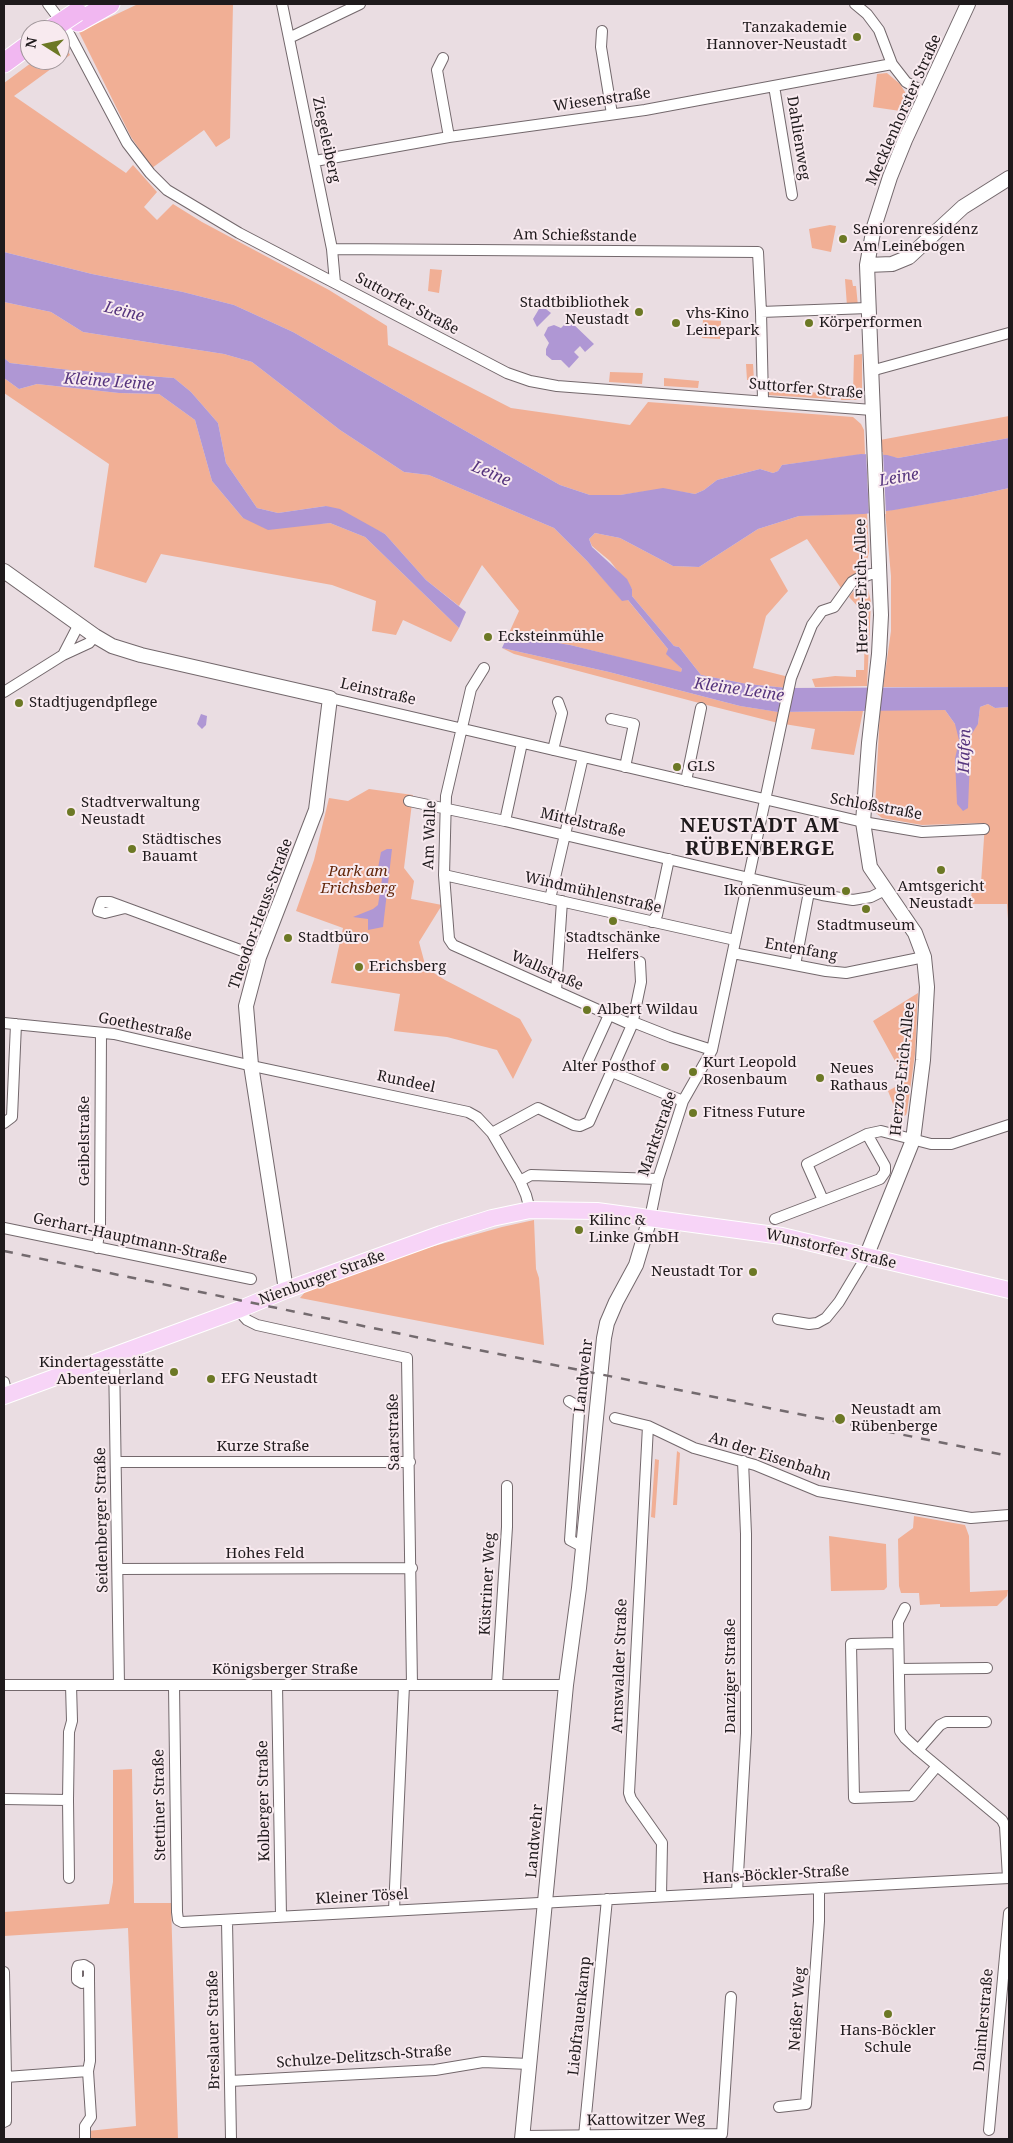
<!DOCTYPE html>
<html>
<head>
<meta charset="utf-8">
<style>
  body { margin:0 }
  #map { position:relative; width:1013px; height:2143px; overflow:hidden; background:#eadde2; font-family:"Noto Serif",serif }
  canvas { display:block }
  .frame { position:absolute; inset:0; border:5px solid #1f1a1c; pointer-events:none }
  .north { position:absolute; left:20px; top:20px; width:50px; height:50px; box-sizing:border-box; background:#f8eaef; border:1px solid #a1979b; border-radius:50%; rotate:280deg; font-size:14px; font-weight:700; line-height:20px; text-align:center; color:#1f1a1c }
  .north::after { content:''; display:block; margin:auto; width:18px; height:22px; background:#6c7825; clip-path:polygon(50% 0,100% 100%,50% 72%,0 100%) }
</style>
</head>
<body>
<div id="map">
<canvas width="1013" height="2143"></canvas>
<div class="frame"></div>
<div class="north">N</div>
</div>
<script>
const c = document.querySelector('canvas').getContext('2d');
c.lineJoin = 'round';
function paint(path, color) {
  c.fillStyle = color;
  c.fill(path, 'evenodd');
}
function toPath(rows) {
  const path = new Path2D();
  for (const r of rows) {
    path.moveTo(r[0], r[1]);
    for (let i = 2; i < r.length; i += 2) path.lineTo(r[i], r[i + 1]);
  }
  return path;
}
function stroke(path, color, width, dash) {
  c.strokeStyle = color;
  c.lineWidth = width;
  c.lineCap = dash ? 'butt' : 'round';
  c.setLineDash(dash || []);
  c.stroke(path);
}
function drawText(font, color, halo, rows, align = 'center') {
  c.font = font + ' "Noto Serif",serif';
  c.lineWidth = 4;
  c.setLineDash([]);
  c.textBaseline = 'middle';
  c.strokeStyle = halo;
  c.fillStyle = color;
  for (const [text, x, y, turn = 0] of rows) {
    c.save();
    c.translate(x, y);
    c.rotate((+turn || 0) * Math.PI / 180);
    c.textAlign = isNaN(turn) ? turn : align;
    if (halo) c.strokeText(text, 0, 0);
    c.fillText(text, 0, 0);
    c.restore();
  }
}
paint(toPath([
  [138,4,233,4,230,138,216,147,204,130,152,168,131,137,79,32],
  [63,41,70,55,14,96,126,173,133,165,157,192,144,207,157,220,173,204,202,222,329,290,387,326,388,345,511,408,630,425,648,402,853,417,861,424,864,430,865,454,782,465,778,471,773,473,760,469,717,480,704,490,695,494,663,489,620,495,590,495,560,485,293,332,234,305,183,292,92,274,4,252,4,83,35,60,60,60,60,43],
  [887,73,900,84,910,100,910,106,907,112,873,107,877,74],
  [830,225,836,226,831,252,812,248,809,229],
  [430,269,442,270,439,293,428,291],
  [845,279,852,280,853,286,856,286,858,306,847,306],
  [4,302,51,312,83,332,224,354,252,362,340,430,404,472,429,475,554,528,587,561,622,600,627,599,668,649,667,654,682,669,681,673,570,645,508,635,519,611,482,565,459,606,426,580,385,534,326,506,278,513,257,508,226,463,218,423,191,392,174,378,70,370,10,363,4,358],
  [703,320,721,321,720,339,702,338],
  [862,354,862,397,857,400,841,400,841,393,853,393,854,355],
  [746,364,753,364,754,380,747,380],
  [610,372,643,373,642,384,609,382],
  [4,378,19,389,37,384,119,393,159,394,195,420,212,481,243,518,302,525,330,523,365,537,459,628,451,642,403,620,396,635,372,631,376,601,332,585,161,554,146,583,94,567,109,464,4,393],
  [664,378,699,381,698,388,664,386],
  [768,391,831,393,831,399,767,395],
  [1009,416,1009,438,898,458,881,455,880,440],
  [1009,488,1009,687,883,687,891,631,891,576,885,511,973,496],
  [867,513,869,552,866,565,841,588,807,539,770,559,788,591,766,616,753,668,789,677,787,688,747,684,701,675,679,647,674,646,632,596,632,589,610,561,592,546,589,539,595,533,620,538,673,566,699,567,758,529,799,516],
  [859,584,864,585,868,589,871,602,867,686,815,687,812,679,835,676,856,677,856,670,864,670,865,620,859,619,857,614,861,610,849,597],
  [502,648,609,672,740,706,779,712,863,711,854,755,811,749,815,729,778,723,703,704,514,654],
  [988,704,995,708,1009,707,1009,934,1007,904,970,904,973,884,981,883,985,823,922,825,882,818,876,813,875,807,880,710,945,710,955,724,978,724,980,707],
  [369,789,413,795,404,868,414,881,411,899,442,905,419,942,426,968,445,980,520,1019,532,1040,513,1079,497,1050,447,1037,394,1031,400,994,331,983,343,928,296,911,314,860,329,798,348,801],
  [918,993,915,1054,907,1112,906,1115,899,1119,888,1091,906,1081,873,1021],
  [534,1220,536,1269,539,1278,544,1345,300,1298,305,1292,420,1250,502,1227],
  [677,1451,680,1453,677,1505,673,1505],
  [655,1459,659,1460,655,1518,651,1517],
  [914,1516,965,1525,969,1536,970,1592,1008,1590,1007,1596,997,1606,940,1607,940,1604,920,1605,919,1593,901,1593,899,1586,898,1539,913,1528],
  [829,1536,886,1544,887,1587,884,1590,831,1591],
  [132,1769,134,1903,171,1903,178,2139,88,2139,88,2131,136,2126,128,1928,4,1936,4,1912,109,1904,113,1882,113,1770]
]), '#f1af95');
paint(toPath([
  [4,252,92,274,183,292,234,305,293,332,560,485,590,495,620,495,663,488,695,494,704,490,717,480,760,469,773,473,778,471,782,465,861,454,887,455,898,458,1009,438,1009,488,973,496,894,510,864,514,799,516,758,529,699,567,673,566,620,538,595,533,589,539,592,547,627,579,632,589,632,596,674,646,679,647,701,675,747,684,787,688,1009,687,1009,707,995,708,988,704,980,707,978,724,971,735,968,808,963,811,957,804,955,759,959,740,955,724,945,710,778,712,740,706,609,672,502,648,508,635,570,645,681,672,682,669,666,654,668,649,628,600,622,601,587,561,554,528,429,475,404,472,340,430,252,362,224,354,83,332,51,312,4,302],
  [539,309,546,309,551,313,537,327,533,319],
  [569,320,594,344,585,352,580,346,574,352,579,357,569,368,561,360,552,360,546,355,546,349,549,343,544,335,548,327,554,325,561,328],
  [4,358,10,363,70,370,174,378,191,392,218,423,226,463,257,508,278,513,326,506,340,509,385,534,426,580,466,612,459,628,365,537,330,523,268,530,243,518,212,481,195,420,159,394,119,393,37,384,19,389,4,378],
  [201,714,207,716,206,725,202,729,197,724],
  [387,849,392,849,383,927,368,930,368,919,353,917,373,909,378,905,382,879,378,868,381,852]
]), '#af97d4');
paint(toPath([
  [866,452,883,452,886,514,869,516]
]), '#eadde2');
const street = toPath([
  [48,4,66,28,127,143,150,173,167,190,239,233,507,373,530,381,557,386,872,410],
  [282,4,332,249,335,283],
  [855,4,867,14,879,30,892,64,906,82,927,94],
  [602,31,601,47,612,114],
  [289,38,360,4],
  [443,58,437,70,449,137],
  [774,86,792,195],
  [315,161,449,137,645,110,892,64],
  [332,249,758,252,761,312],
  [871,369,878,369,1009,333],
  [763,400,761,312,868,308],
  [63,655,79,624],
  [484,668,471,689,446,796,444,875,449,939,453,945,632,1025],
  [4,692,63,655,89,643,95,636],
  [330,698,863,822,922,832,984,829],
  [611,719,634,724,625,767],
  [553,750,562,713,558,702],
  [686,781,701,708],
  [409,801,505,821,822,895,853,900,871,897,885,890],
  [505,821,522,743],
  [444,875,735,940],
  [550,899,583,757],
  [125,908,105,913,98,911,101,902,110,902,259,957],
  [652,922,657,915,669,859],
  [733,953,826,971,846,973,924,957],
  [795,965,809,892],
  [556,991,562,901],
  [633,1022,671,1037,712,1050],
  [4,1023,114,1034,257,1067,468,1112,477,1117,492,1133,520,1181,526,1195,530,1210],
  [588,1061,609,1015],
  [612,1072,683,1101],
  [4,1123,12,1117,16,1024],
  [492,1133,538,1108,574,1125,580,1126,589,1122,632,1025,641,982,640,962],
  [520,1181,531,1175,658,1179],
  [823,1200,807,1164,867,1134,881,1131,931,1144,951,1144,1009,1125],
  [650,1218,658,1179,683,1101,712,1050,791,678,812,625,822,611,834,607,852,582,857,579,871,574,881,574],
  [775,1219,880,1179,885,1172,885,1166,867,1134],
  [4,1228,251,1279],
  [97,1248,100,1225,101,1033],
  [238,1310,247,1320,257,1325,407,1358,412,1685],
  [778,1319,809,1324,817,1323,826,1318,839,1302,866,1257],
  [114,1355,119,1685],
  [4,1382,7,1395],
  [569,1401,577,1406,579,1413,570,1540,583,1547],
  [615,1418,648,1426,694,1448,755,1465,818,1491,971,1518,1009,1515],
  [648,1426,629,1793,631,1799,662,1843,661,1896],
  [116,1462,410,1462],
  [118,1569,412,1568],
  [905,1608,898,1622,900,1731,905,1738,918,1750,1002,1820,1005,1826,1008,1878],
  [898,1643,851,1644,854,1798,912,1796,937,1766],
  [899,1669,987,1668],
  [497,1684,507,1527,507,1486],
  [4,1685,566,1685],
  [277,1685,281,1916],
  [174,1686,177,1912,178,1920,182,1922,1009,1878],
  [918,1750,940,1725,946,1722,986,1722],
  [4,1799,68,1800,69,1732,72,1721,71,1685],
  [68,1800,69,1878],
  [737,1892,746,1733,746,1534,743,1461],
  [394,1910,404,1685],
  [227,1921,231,2139],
  [4,1972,6,2077],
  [230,2081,435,2070,483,2062,529,2064],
  [779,2107,806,2104,819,1921,819,1888],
  [4,2122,6,2121,6,2077,88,2071,90,2061,89,1979,89,1968,84,1965,78,1966,77,1969,77,1980,82,1983,89,1979],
  [989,2130,1009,1913],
  [523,2136,722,2134,731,1997],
  [584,2136,607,1899],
  [85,2139,85,2126,91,2117,88,2071]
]);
const secondary = toPath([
  [867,265,892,264,909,257,963,207,1009,178],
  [4,571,95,636,112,646,141,655,330,698,316,810,259,957,246,1006,251,1065,286,1290],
  [866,1257,913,1140,923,1060,927,987,924,957,915,933,870,867,863,822,869,743,879,654,881,615,867,265,874,227,890,177,905,140,968,4],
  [522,2139,566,1685,579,1588,604,1338,607,1323,616,1302,636,1265,650,1218]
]);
const primary = toPath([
  [4,1396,238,1310,286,1290,441,1234,492,1218,530,1210,597,1211,782,1236,1009,1290]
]);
const highway = toPath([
  [78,22,110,4],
  [4,63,30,44]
]);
stroke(street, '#73686c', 12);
stroke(secondary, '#73686c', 16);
stroke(primary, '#fff', 18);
stroke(highway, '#fff', 21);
stroke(street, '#fff', 10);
stroke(secondary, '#fff', 14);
stroke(primary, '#f7d4f7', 16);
stroke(highway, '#f1b7f1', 19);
stroke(toPath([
  [4,1251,459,1346,1009,1456]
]), '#736a6e', 2.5, [9, 9]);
const highwayBridge = toPath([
  [50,30,77,12]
]);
stroke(highwayBridge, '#fff', 21, []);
stroke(highwayBridge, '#f1b7f1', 19);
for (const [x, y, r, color] of [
  [857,37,5,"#6c7825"],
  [843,239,5,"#6c7825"],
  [639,312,5,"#6c7825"],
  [676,323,5,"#6c7825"],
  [809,323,5,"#6c7825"],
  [488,637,5,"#6c7825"],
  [19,703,5,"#6c7825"],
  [677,767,5,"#6c7825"],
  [71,812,5,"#6c7825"],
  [132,849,5,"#6c7825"],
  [941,870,5,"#6c7825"],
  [846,891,5,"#6c7825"],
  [866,909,5,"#6c7825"],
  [613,921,5,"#6c7825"],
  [288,938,5,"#6c7825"],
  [359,967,5,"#6c7825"],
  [587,1010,5,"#6c7825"],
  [665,1067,5,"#6c7825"],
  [693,1072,5,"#6c7825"],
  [820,1078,5,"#6c7825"],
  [693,1113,5,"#6c7825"],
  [579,1230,5,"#6c7825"],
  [753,1272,5,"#6c7825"],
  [174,1372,5,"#6c7825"],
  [211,1379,5,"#6c7825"],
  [840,1419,6,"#6c7825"],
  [888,2014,5,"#6c7825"]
]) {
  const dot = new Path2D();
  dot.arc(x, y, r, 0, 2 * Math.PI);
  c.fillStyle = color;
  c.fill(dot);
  stroke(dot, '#f8eaef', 2);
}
drawText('15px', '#1f1a1c', '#f8eaef', [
  ["Tanzakademie",847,28,"right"],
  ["Hannover-Neustadt",847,45,"right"],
  ["Seniorenresidenz",853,230],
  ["Am Leinebogen",853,247],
  ["Stadtbibliothek",629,303,"right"],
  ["Neustadt",629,320,"right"],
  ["vhs-Kino",686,314],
  ["Leinepark",686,331],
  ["Körperformen",819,323],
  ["Ecksteinmühle",498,637],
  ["Stadtjugendpflege",29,703],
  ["GLS",687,767],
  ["Stadtverwaltung",81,803],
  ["Neustadt",81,820],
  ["Städtisches",142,840],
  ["Bauamt",142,857],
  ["Amtsgericht",941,887,"center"],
  ["Neustadt",941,904,"center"],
  ["Ikonenmuseum",836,891,"right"],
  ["Stadtmuseum",866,926,"center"],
  ["Stadtbüro",298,938],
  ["Stadtschänke",613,938,"center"],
  ["Helfers",613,955,"center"],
  ["Erichsberg",369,967],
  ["Albert Wildau",597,1010],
  ["Kurt Leopold",703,1063],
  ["Rosenbaum",703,1080],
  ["Alter Posthof",655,1067,"right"],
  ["Neues",830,1069],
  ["Rathaus",830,1086],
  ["Fitness Future",703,1113],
  ["Kilinc &",589,1221],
  ["Linke GmbH",589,1238],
  ["Neustadt Tor",743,1272,"right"],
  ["Kindertagesstätte",164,1363,"right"],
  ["Abenteuerland",164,1380,"right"],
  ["EFG Neustadt",221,1379],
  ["Neustadt am",851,1410],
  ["Rübenberge",851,1427],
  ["Hans-Böckler",888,2031,"center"],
  ["Schule",888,2048,"center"]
], 'left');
drawText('15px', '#1f1a1c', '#f8eaef', [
  ["Wiesenstraße",602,100,-8],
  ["Mecklenhorster Straße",904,110,-66],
  ["Dahlienweg",798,138,81],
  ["Ziegeleiberg",326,140,78],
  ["Am Schießstande",575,236,1],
  ["Suttorfer Straße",407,304,28],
  ["Suttorfer Straße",806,389,5],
  ["Herzog-Erich-Allee",862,586,-91],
  ["Leinstraße",378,692,13],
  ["Schloßstraße",876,807,10],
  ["Mittelstraße",583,823,13],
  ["Am Walle",430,835,-88],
  ["Windmühlenstraße",593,893,13],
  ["Theodor-Heuss-Straße",261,914,-70],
  ["Entenfang",801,950,10],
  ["Wallstraße",547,971,24],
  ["Goethestraße",145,1027,11],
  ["Herzog-Erich-Allee",903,1069,-84],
  ["Rundeel",406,1082,12],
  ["Marktstraße",658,1134,-71],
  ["Geibelstraße",85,1141,-90],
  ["Gerhart-Hauptmann-Straße",130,1239,12],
  ["Wunstorfer Straße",831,1249,13],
  ["Nienburger Straße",322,1278,-20],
  ["Landwehr",584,1376,-84],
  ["Saarstraße",394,1432,-91],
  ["Kurze Straße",263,1447],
  ["An der Eisenbahn",770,1457,18],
  ["Seidenberger Straße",102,1520,-91],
  ["Hohes Feld",265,1554],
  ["Küstriner Weg",488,1584,-87],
  ["Arnswalder Straße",620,1666,-88],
  ["Königsberger Straße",285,1670],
  ["Danziger Straße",731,1676,-90],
  ["Kolberger Straße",264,1801,-91],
  ["Stettiner Straße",160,1805,-91],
  ["Landwehr",535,1841,-85],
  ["Hans-Böckler-Straße",776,1875,-3],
  ["Kleiner Tösel",362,1897,-3],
  ["Neißer Weg",798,2009,-86],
  ["Liebfrauenkamp",580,2016,-84],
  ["Daimlerstraße",984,2020,-85],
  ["Breslauer Straße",214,2030,-91],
  ["Schulze-Delitzsch-Straße",364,2057,-4],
  ["Kattowitzer Weg",646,2120,-1]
]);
drawText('italic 15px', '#632609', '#f8eaef', [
  ["Park am",358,872],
  ["Erichsberg",358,889]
]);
drawText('italic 16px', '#55347d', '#f8eaef', [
  ["Leine",124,312,14],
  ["Kleine Leine",109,382,4],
  ["Leine",491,474,23],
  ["Leine",899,478,-10],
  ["Kleine Leine",739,690,8],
  ["Hafen",965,751,-88]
]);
c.letterSpacing = '1px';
drawText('bold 20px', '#1f1a1c', '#f8eaef', [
  ["NEUSTADT AM",760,826],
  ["RÜBENBERGE",760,849]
]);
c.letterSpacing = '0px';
</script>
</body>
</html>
